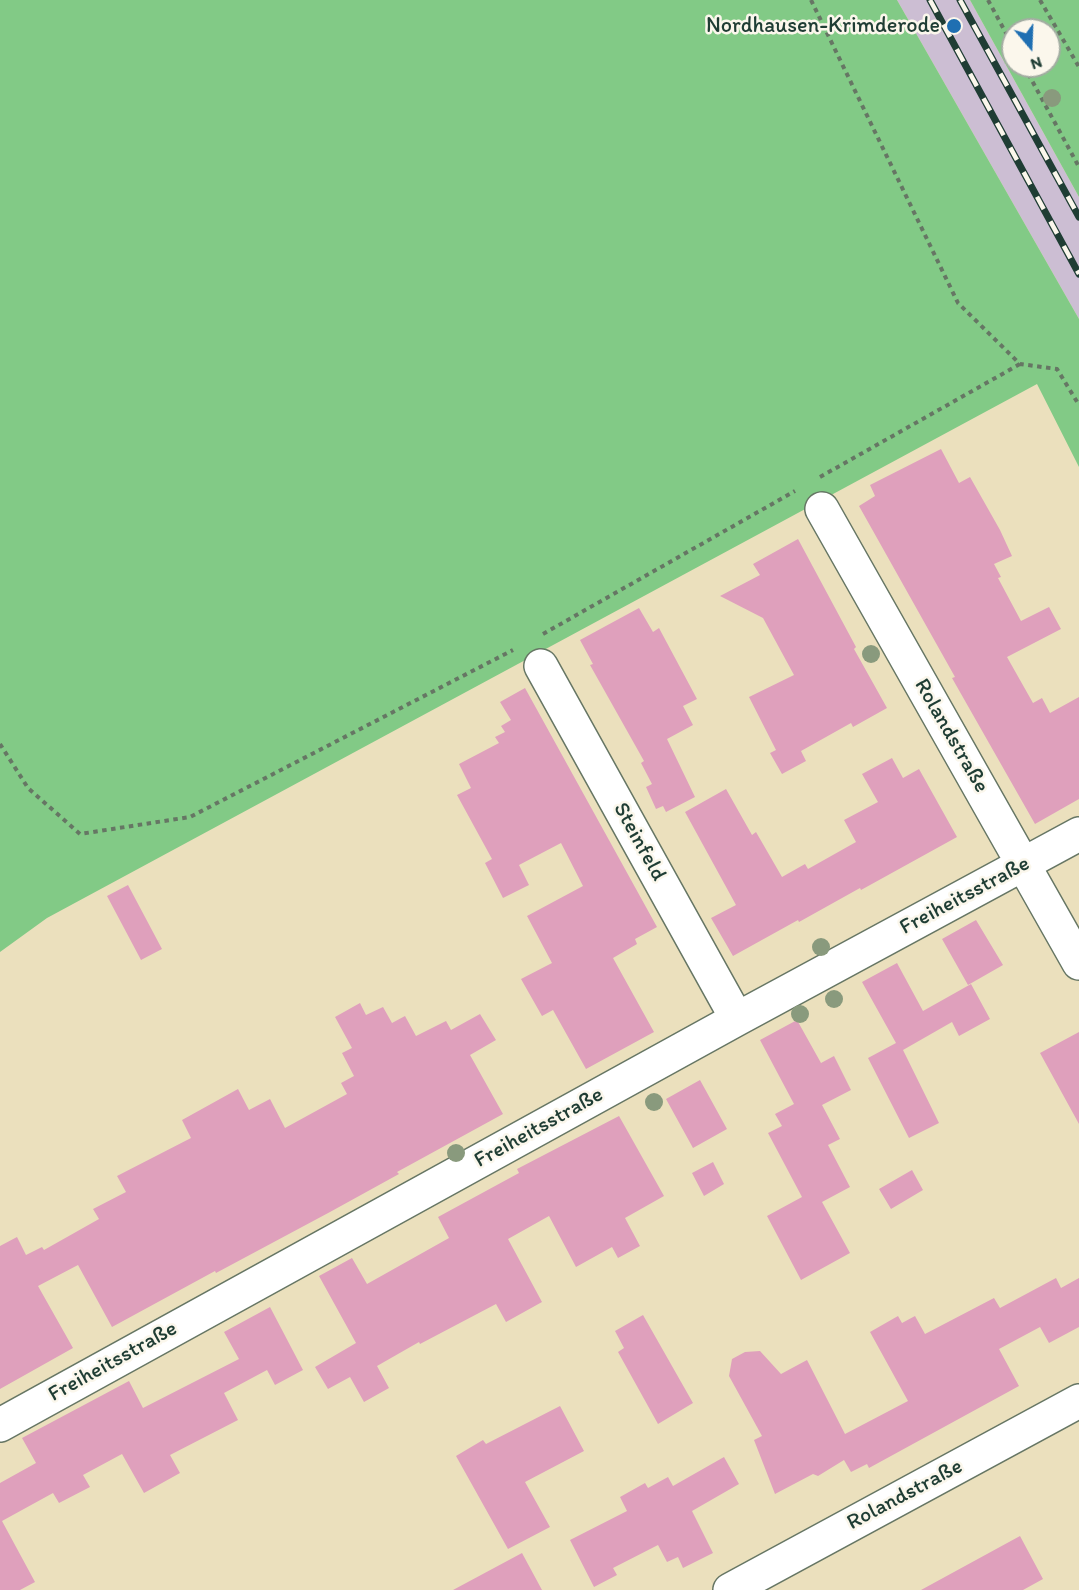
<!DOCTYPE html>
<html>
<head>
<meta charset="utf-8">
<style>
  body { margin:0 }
  #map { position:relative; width:1079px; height:1590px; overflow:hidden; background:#ebe0bd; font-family:Itim,sans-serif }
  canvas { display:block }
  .north { position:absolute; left:1001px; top:18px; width:60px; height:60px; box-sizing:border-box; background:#fbf7ec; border:2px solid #a3ada2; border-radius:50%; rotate:161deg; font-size:16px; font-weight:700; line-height:24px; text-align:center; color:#1f3d34 }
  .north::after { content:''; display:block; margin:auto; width:21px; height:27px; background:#1f6fb2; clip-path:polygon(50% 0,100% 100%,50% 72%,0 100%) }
</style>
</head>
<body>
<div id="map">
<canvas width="1079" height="1590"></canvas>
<div class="north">N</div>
</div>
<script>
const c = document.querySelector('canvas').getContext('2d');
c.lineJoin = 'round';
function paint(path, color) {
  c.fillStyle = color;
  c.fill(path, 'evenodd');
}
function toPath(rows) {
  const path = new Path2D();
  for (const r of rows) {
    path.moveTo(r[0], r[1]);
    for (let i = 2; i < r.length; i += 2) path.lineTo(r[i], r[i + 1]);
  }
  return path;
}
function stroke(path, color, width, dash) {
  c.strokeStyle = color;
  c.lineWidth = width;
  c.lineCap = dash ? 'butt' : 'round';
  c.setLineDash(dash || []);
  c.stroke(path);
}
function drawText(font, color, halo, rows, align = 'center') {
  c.font = font + ' Itim,sans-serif';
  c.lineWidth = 5;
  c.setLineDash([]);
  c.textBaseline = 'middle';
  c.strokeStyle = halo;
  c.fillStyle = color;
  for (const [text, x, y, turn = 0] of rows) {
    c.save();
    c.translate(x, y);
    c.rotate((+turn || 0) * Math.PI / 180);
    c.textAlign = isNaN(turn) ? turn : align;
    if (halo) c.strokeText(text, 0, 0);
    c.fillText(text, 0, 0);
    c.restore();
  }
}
paint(toPath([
  [897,0,970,0,1079,197,1079,319]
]), '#ccbed3');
paint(toPath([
  [0,0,897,0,1079,319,1079,467,1037,384,47,918,0,952],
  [970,0,1079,0,1079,197],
  [1013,30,1049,30,1049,66,1013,66]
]), '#82ca86');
paint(toPath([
  [941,449,959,483,970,477,1000,530,1012,556,994,564,1001,577,998,578,1021,621,1049,607,1061,629,1007,657,1033,703,1042,698,1050,713,1079,697,1079,799,1035,824,952,678,955,677,859,506,875,496,870,485],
  [798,539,856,647,854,649,887,708,853,727,851,723,801,751,806,761,782,774,770,753,776,750,749,697,794,675,763,618,720,596,760,575,753,564],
  [639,608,653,632,659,628,697,699,683,706,693,725,667,739,695,797,666,812,663,806,656,809,646,787,652,784,641,763,644,761,590,665,593,664,580,640],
  [525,688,657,927,635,939,637,944,613,958,654,1032,586,1069,553,1010,542,1016,521,979,552,963,527,916,583,886,561,843,519,865,529,885,503,898,485,863,492,859,457,795,471,788,459,764,499,743,495,737,505,732,501,726,511,720,500,702],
  [892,758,903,778,919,769,957,837,861,890,860,888,799,922,798,920,733,956,711,918,736,905,685,812,726,789,752,835,756,832,782,877,805,864,808,869,856,842,844,820,878,802,862,774],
  [128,885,162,949,141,960,107,896],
  [976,920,1003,965,968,985,942,939],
  [897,963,923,1011,971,984,990,1019,959,1036,952,1022,903,1050,939,1123,909,1138,868,1058,896,1043,862,982],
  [360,1003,366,1015,383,1007,392,1023,405,1016,416,1036,446,1021,451,1030,480,1014,496,1040,470,1055,503,1114,397,1172,399,1174,330,1212,216,1273,215,1271,112,1327,78,1265,38,1286,73,1348,0,1389,0,1246,17,1237,26,1255,42,1247,44,1250,99,1219,93,1209,126,1192,117,1176,191,1138,182,1120,238,1089,249,1110,270,1099,285,1128,347,1094,341,1083,354,1076,342,1053,352,1048,335,1017],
  [797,1020,821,1063,834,1056,851,1090,822,1105,840,1139,828,1145,850,1187,822,1202,850,1253,801,1280,767,1216,802,1197,768,1133,782,1126,775,1114,794,1104,760,1040],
  [1079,1032,1079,1124,1040,1053],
  [700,1080,727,1129,693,1148,666,1099],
  [619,1116,664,1196,625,1218,640,1246,618,1258,612,1247,576,1267,549,1216,508,1239,542,1302,506,1322,496,1304,420,1344,419,1342,377,1366,389,1388,364,1402,350,1377,328,1389,315,1367,356,1343,319,1276,352,1258,367,1284,449,1238,438,1217,519,1173,517,1169],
  [713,1162,724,1184,704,1196,692,1173],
  [912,1170,923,1190,891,1209,879,1189],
  [1056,1278,1061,1288,1079,1278,1079,1327,1049,1343,1040,1327,999,1349,1019,1386,869,1468,867,1464,851,1472,844,1460,818,1476,813,1474,775,1494,754,1440,762,1436,729,1376,732,1359,745,1352,760,1351,781,1374,807,1360,845,1434,908,1401,870,1332,898,1316,902,1323,915,1316,925,1334,994,1298,1000,1308],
  [270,1307,303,1370,275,1385,267,1370,224,1393,238,1420,170,1455,180,1473,144,1493,122,1454,83,1475,90,1487,59,1503,53,1493,2,1521,35,1582,20,1590,0,1590,0,1483,36,1463,22,1438,129,1381,143,1408,239,1359,224,1332],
  [643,1315,693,1403,658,1424,618,1352,624,1348,615,1331],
  [560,1406,584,1451,525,1482,550,1527,508,1549,456,1456,483,1440,486,1444],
  [724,1457,739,1484,692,1511,713,1553,683,1568,678,1557,667,1562,658,1545,613,1568,617,1575,594,1587,570,1540,627,1511,620,1497,645,1483,648,1488,668,1477,673,1486],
  [1020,1536,1043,1579,1023,1590,921,1590],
  [522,1553,542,1590,453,1590]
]), '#dfa0bc');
const minor = toPath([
  [822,509,1079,963],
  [541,666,737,1019],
  [0,1425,737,1019,1079,834],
  [730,1590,1079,1401]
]);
stroke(minor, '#667664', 36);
stroke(toPath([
  [811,0,958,303,1020,364,1057,369,1079,405],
  [988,0,1013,46],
  [1040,0,1079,67],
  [1024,66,1079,167],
  [820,477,1020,364],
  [543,634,795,491],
  [0,744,28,788,80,834,190,817,513,650]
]), '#667664', 4, [4.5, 4.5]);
stroke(minor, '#fff', 33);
const rail = toPath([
  [930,0,1079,274],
  [960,0,1079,217]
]);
stroke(rail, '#1f3d34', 7);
stroke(rail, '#fbf7ec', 4.5, [14]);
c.fillStyle = '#899a7d';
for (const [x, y] of [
  [1052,98],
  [871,654],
  [821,947],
  [834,999],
  [800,1014],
  [654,1102],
  [456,1153]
]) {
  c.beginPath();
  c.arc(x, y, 9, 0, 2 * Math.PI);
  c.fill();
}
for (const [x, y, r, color] of [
  [954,26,8,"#1f6fb2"]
]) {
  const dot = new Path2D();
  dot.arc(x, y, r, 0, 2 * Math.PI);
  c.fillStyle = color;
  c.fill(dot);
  stroke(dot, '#fbf7ec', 2);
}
drawText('22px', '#1f3d34', '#fbf7ec', [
  ["Nordhausen-Krimderode",940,26]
], 'right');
drawText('22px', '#1f3d34', '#fbf7ec', [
  ["Rolandstraße",951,736,60],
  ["Steinfeld",639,842,61],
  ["Freiheitsstraße",965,896,-28],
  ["Freiheitsstraße",539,1128,-29],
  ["Freiheitsstraße",113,1362,-29],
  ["Rolandstraße",905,1495,-28]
]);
</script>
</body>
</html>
